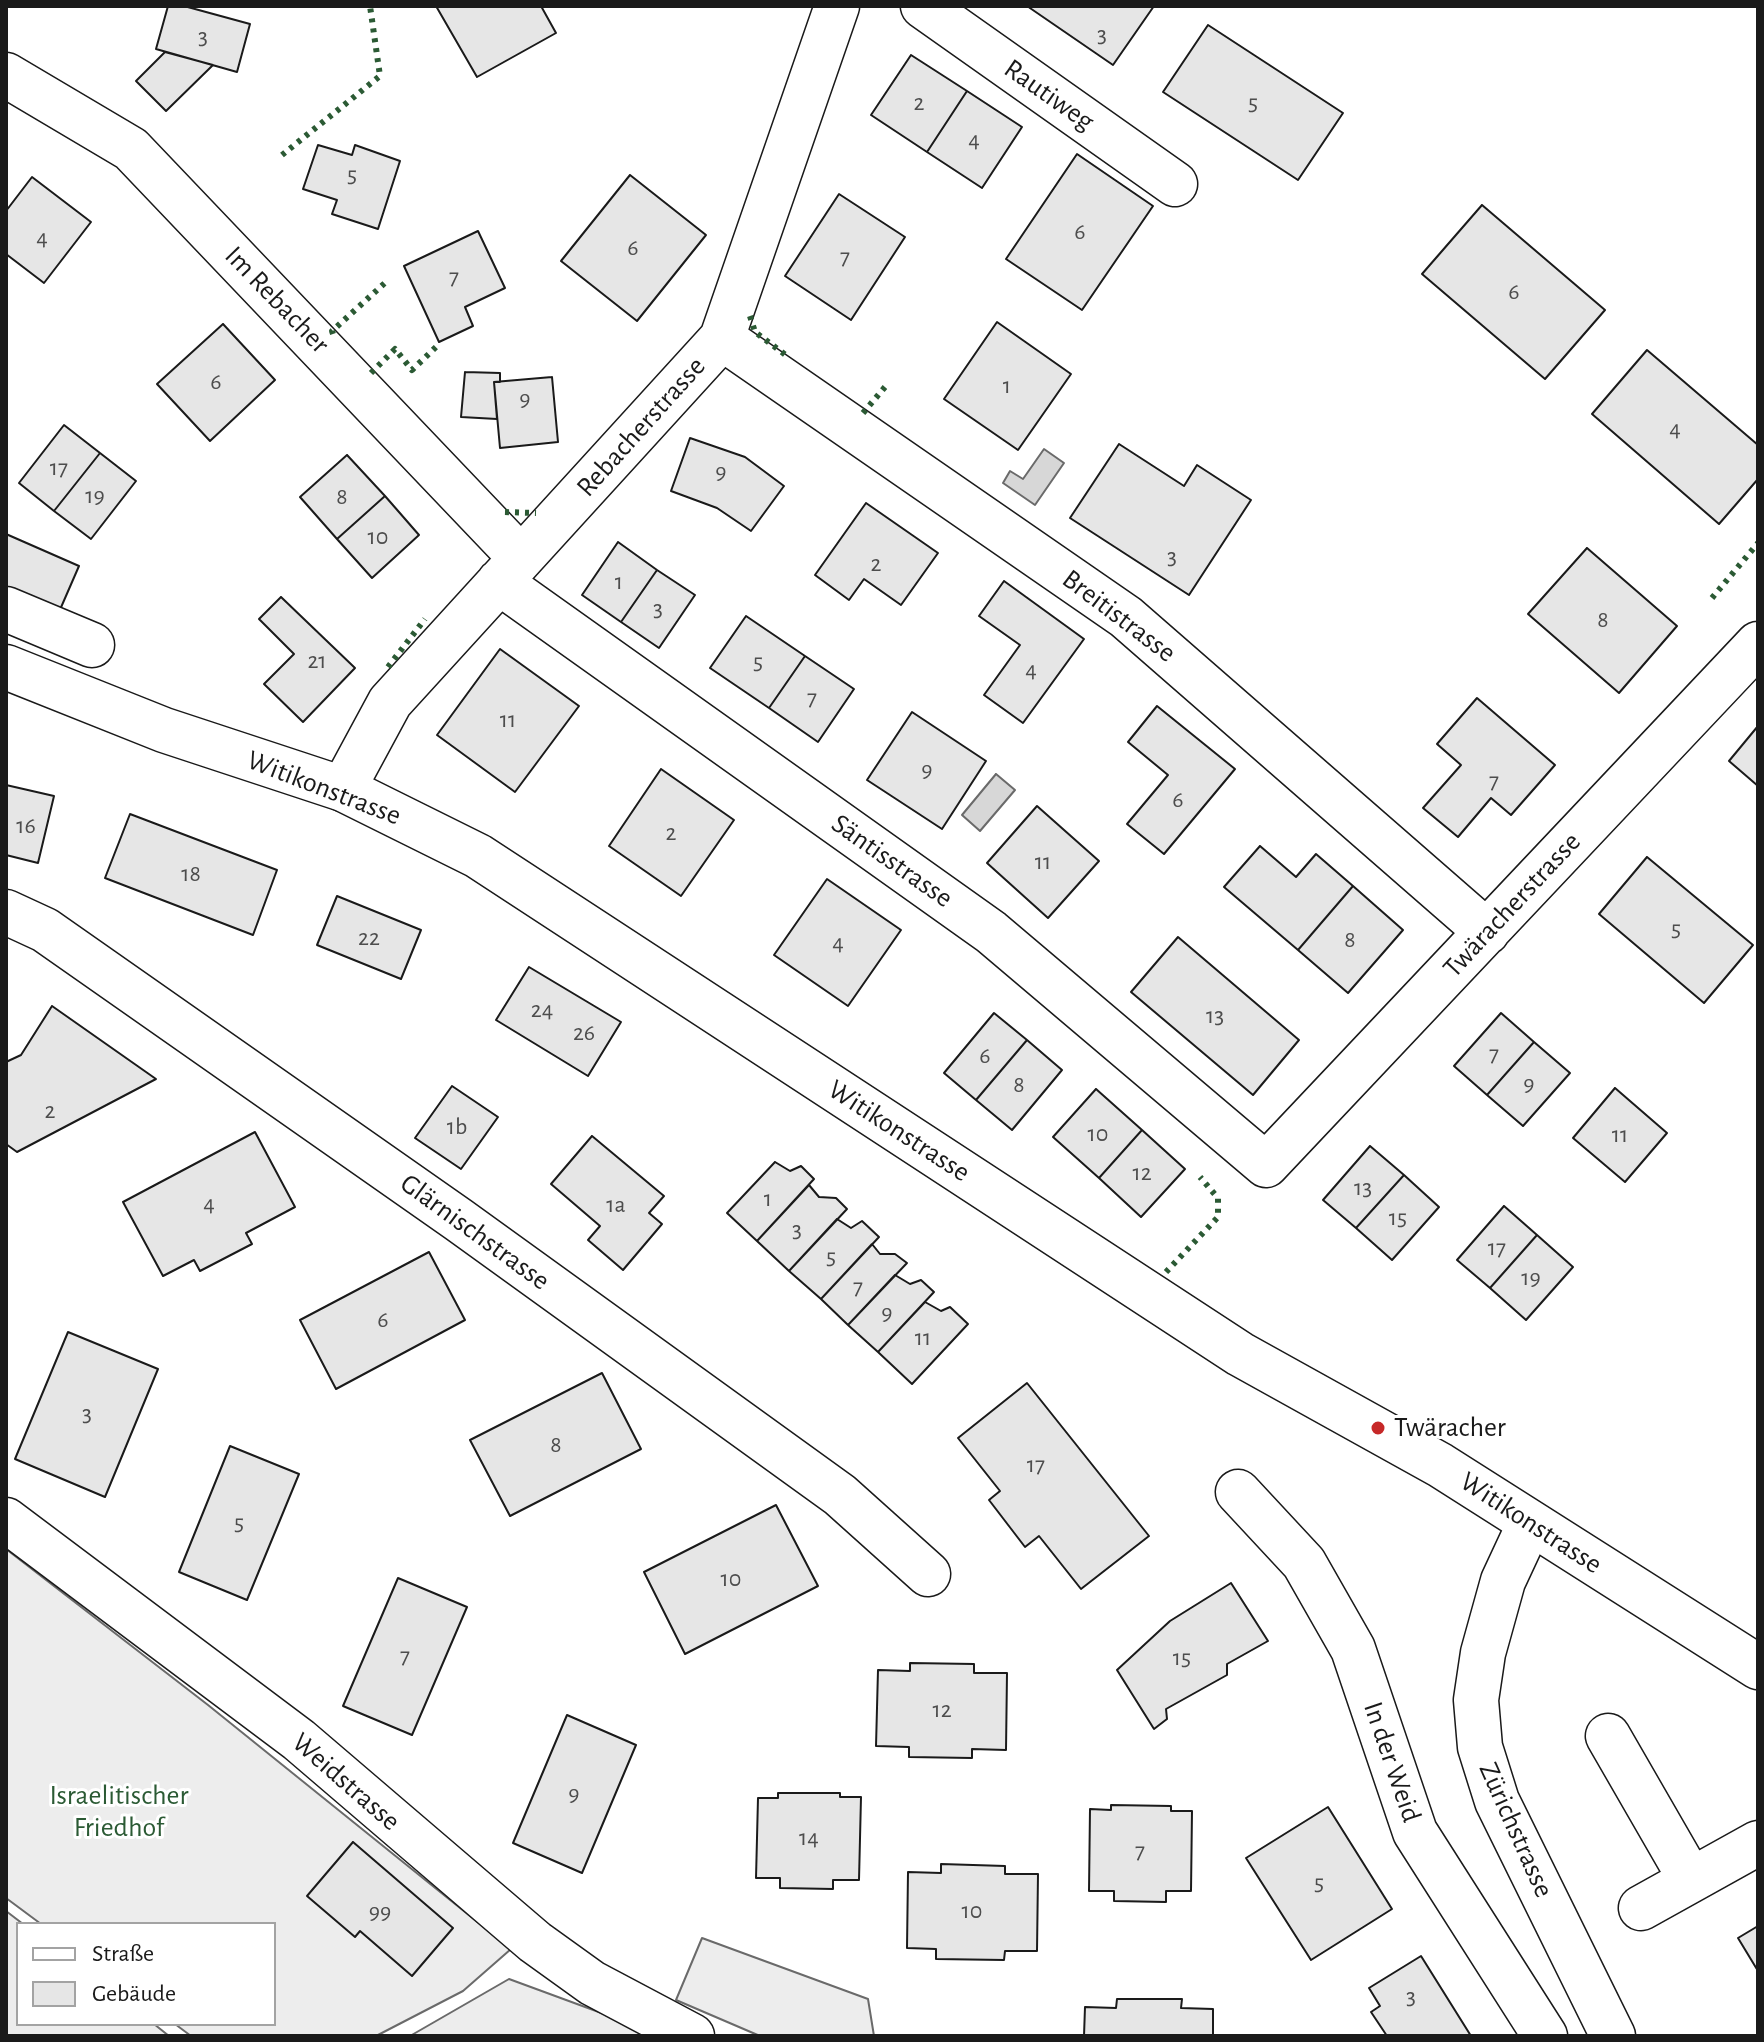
<!DOCTYPE html>
<html>
<head>
<meta charset="utf-8">
<style>
  body { margin:0 }
  #map { position:relative; width:1764px; height:2042px; overflow:hidden; background:#fff; font-family:"Alegreya Sans",sans-serif }
  canvas { display:block }
  .frame { position:absolute; inset:0; border:8px solid #1a1a1a; pointer-events:none }
  .legend { position:absolute; left:16px; top:1922px; width:260px; height:104px; box-sizing:border-box; background:#fff; border:2px solid #a3a3a3; margin:0; padding:10px 14px; list-style:none; font-size:24px; color:#1a1a1a }
  .legend li { display:flex; align-items:center; gap:16px; height:40px }
  .legend b { width:40px; border:2px solid #a3a3a3 }
</style>
</head>
<body>
<div id="map">
<canvas width="1764" height="2042"></canvas>
<div class="frame"></div>
<ul class="legend">
<li><b style="height:10px;background:#fff"></b>Straße</li>
<li><b style="height:22px;background:#e6e6e6"></b>Gebäude</li>
</ul>
</div>
<script>
const c = document.querySelector('canvas').getContext('2d');
c.lineJoin = 'round';
function paint(path, color) {
  c.fillStyle = color;
  c.fill(path, 'evenodd');
}
function toPath(rows) {
  const path = new Path2D();
  for (const r of rows) {
    path.moveTo(r[0], r[1]);
    for (let i = 2; i < r.length; i += 2) path.lineTo(r[i], r[i + 1]);
  }
  return path;
}
function stroke(path, color, width, dash) {
  c.strokeStyle = color;
  c.lineWidth = width;
  c.lineCap = dash ? 'butt' : 'round';
  c.setLineDash(dash || []);
  c.stroke(path);
}
function drawText(font, color, halo, rows, align = 'center') {
  c.font = font + ' "Alegreya Sans",sans-serif';
  c.lineWidth = 6;
  c.setLineDash([]);
  c.textBaseline = 'middle';
  c.strokeStyle = halo;
  c.fillStyle = color;
  for (const [text, x, y, turn = 0] of rows) {
    c.save();
    c.translate(x, y);
    c.rotate((+turn || 0) * Math.PI / 180);
    c.textAlign = isNaN(turn) ? turn : align;
    if (halo) c.strokeText(text, 0, 0);
    c.fillText(text, 0, 0);
    c.restore();
  }
}
const built = toPath([
  [6,1549,208,1705,511,1949,463,1991,376,2036,191,2036,175,2024,274,2024,274,1924,41,1924,6,1898,6,1549],
  [6,1911,23,1924,18,1924,18,2024,154,2024,169,2036,6,2036,6,1911],
  [702,1938,868,1999,874,2036,760,2036,676,2000,702,1938],
  [509,1979,664,2036,410,2036,509,1979]
]);
paint(built, '#ededed');
stroke(built, '#6a6a6a', 2);
const water = toPath([
  [1044,449,1064,463,1035,505,1003,483,1010,471,1023,479,1044,449],
  [996,774,1015,790,980,831,962,815,996,774]
]);
paint(water, '#d7d7d7');
stroke(water, '#6a6a6a', 2);
const building = toPath([
  [168,6,184,6,250,24,237,72,156,49,168,6],
  [436,6,541,6,556,33,477,77,436,6],
  [1027,6,1154,6,1113,65,1027,6],
  [1208,25,1343,113,1298,180,1163,92,1208,25],
  [165,52,213,65,166,111,136,81,165,52],
  [911,55,967,91,927,152,871,115,911,55],
  [967,91,1022,127,982,188,927,152,967,91],
  [318,145,352,155,355,145,400,161,378,229,332,214,337,200,303,189,318,145],
  [1077,154,1153,206,1082,310,1006,259,1077,154],
  [630,175,706,235,637,321,561,261,630,175],
  [32,177,91,222,44,283,6,254,6,211,32,177],
  [839,194,905,237,851,320,785,276,839,194],
  [1482,205,1605,310,1545,379,1422,274,1482,205],
  [478,231,505,288,465,307,473,326,439,342,404,266,478,231],
  [997,322,1071,374,1018,450,944,399,997,322],
  [223,324,275,380,210,441,157,384,223,324],
  [1647,350,1758,445,1758,479,1719,524,1592,414,1647,350],
  [465,372,500,373,500,382,494,382,497,419,461,417,465,372],
  [552,377,558,442,500,448,494,382,552,377],
  [64,425,100,453,54,511,19,483,64,425],
  [690,438,745,457,784,486,751,531,717,508,671,491,690,438],
  [1119,444,1184,486,1197,465,1251,500,1189,595,1070,518,1119,444],
  [100,453,136,481,91,539,54,511,100,453],
  [347,455,385,496,337,539,300,497,347,455],
  [385,496,419,535,372,578,337,539,385,496],
  [866,503,938,553,901,605,864,579,849,600,815,575,866,503],
  [6,534,79,566,59,612,6,588,6,534],
  [618,542,657,570,621,622,582,595,618,542],
  [1587,548,1677,626,1619,693,1528,614,1587,548],
  [657,570,695,595,659,648,621,622,657,570],
  [1004,581,1084,639,1023,723,984,695,1020,645,979,616,1004,581],
  [281,597,355,668,303,722,264,684,294,654,259,619,281,597],
  [746,616,805,656,769,708,710,668,746,616],
  [500,649,579,706,515,792,437,735,500,649],
  [805,656,854,689,818,742,769,708,805,656],
  [1477,698,1555,765,1511,815,1491,798,1458,837,1423,808,1461,765,1437,744,1477,698],
  [1157,706,1235,769,1164,854,1127,824,1168,775,1128,742,1157,706],
  [912,712,986,761,942,829,867,780,912,712],
  [1758,726,1758,786,1729,761,1758,726],
  [661,769,734,820,681,896,609,846,661,769],
  [6,785,54,796,38,863,6,855,6,785],
  [1037,806,1099,861,1048,918,987,863,1037,806],
  [130,814,277,870,253,935,105,878,130,814],
  [1260,846,1296,877,1316,854,1353,886,1298,950,1224,887,1260,846],
  [1647,857,1753,945,1704,1003,1599,914,1647,857],
  [827,879,901,930,848,1006,774,955,827,879],
  [1353,886,1403,930,1348,993,1298,950,1353,886],
  [337,896,421,930,401,979,317,945,337,896],
  [1178,937,1299,1040,1253,1095,1131,992,1178,937],
  [529,967,621,1022,588,1076,496,1020,529,967],
  [52,1006,156,1079,17,1152,6,1144,6,1062,21,1055,52,1006],
  [994,1013,1027,1040,976,1100,944,1073,994,1013],
  [1501,1013,1534,1042,1487,1095,1454,1066,1501,1013],
  [1027,1040,1062,1070,1012,1130,976,1100,1027,1040],
  [1534,1042,1570,1073,1523,1126,1487,1095,1534,1042],
  [452,1086,498,1117,461,1169,415,1138,452,1086],
  [1615,1088,1667,1133,1625,1182,1573,1138,1615,1088],
  [1096,1089,1142,1130,1099,1178,1053,1137,1096,1089],
  [1142,1130,1185,1169,1141,1217,1099,1178,1142,1130],
  [255,1132,295,1207,246,1233,252,1244,200,1271,194,1260,163,1276,123,1202,255,1132],
  [592,1136,664,1196,649,1213,662,1224,623,1270,588,1240,600,1226,551,1184,592,1136],
  [1370,1146,1404,1175,1356,1228,1323,1200,1370,1146],
  [775,1162,790,1171,801,1166,814,1179,757,1241,727,1213,775,1162],
  [1404,1175,1439,1207,1392,1260,1356,1228,1404,1175],
  [809,1185,819,1197,836,1198,847,1209,789,1271,757,1241,809,1185],
  [1504,1206,1537,1235,1490,1288,1457,1260,1504,1206],
  [837,1219,851,1228,862,1221,879,1237,821,1299,789,1271,837,1219],
  [1537,1235,1573,1267,1526,1320,1490,1288,1537,1235],
  [872,1244,880,1254,895,1254,907,1263,848,1325,821,1299,872,1244],
  [429,1252,465,1320,336,1389,300,1320,429,1252],
  [895,1275,910,1284,921,1280,934,1292,878,1352,848,1325,895,1275],
  [925,1302,941,1311,950,1307,968,1324,912,1384,878,1352,925,1302],
  [68,1332,158,1369,105,1497,15,1459,68,1332],
  [602,1373,641,1449,510,1516,470,1440,602,1373],
  [1027,1383,1149,1536,1081,1589,1039,1536,1025,1547,989,1500,1000,1491,958,1438,1027,1383],
  [230,1446,299,1474,247,1600,179,1572,230,1446],
  [776,1505,818,1586,685,1654,644,1572,776,1505],
  [398,1578,467,1607,412,1735,343,1706,398,1578],
  [1231,1583,1268,1641,1227,1664,1227,1675,1166,1709,1167,1719,1154,1729,1117,1670,1170,1621,1231,1583],
  [910,1663,974,1664,974,1673,1007,1673,1006,1750,972,1749,972,1758,909,1757,909,1747,876,1746,878,1670,910,1671,910,1663],
  [567,1715,636,1745,582,1873,513,1843,567,1715],
  [778,1793,840,1793,840,1797,861,1797,859,1880,833,1880,833,1889,780,1888,780,1878,756,1878,758,1798,778,1798,778,1793],
  [1111,1805,1171,1806,1171,1811,1192,1811,1191,1891,1166,1891,1166,1902,1114,1901,1114,1891,1089,1891,1090,1809,1111,1810,1111,1805],
  [1328,1807,1392,1909,1311,1960,1246,1858,1328,1807],
  [353,1842,453,1928,412,1976,360,1931,355,1937,307,1896,353,1842],
  [941,1864,1005,1866,1005,1874,1038,1874,1037,1951,1005,1951,1004,1960,936,1959,936,1949,907,1948,908,1872,941,1873,941,1864],
  [1758,1926,1758,1971,1738,1938,1758,1926],
  [1421,1956,1471,2036,1387,2036,1371,2012,1380,2006,1369,1988,1421,1956],
  [1117,1999,1182,1999,1181,2008,1213,2009,1213,2036,1084,2036,1085,2007,1116,2008,1117,1999]
]);
paint(building, '#e6e6e6');
stroke(building, '#1a1a1a', 2);
const minor = toPath([
  [923,6,1175,184],
  [6,75,131,149,521,558],
  [722,338,1126,617,1487,932],
  [499,582,991,932,1266,1165,1758,644],
  [6,609,92,645],
  [343,789,390,702,722,338,837,6],
  [6,912,45,930,459,1220,840,1495,928,1574],
  [1238,1492,1304,1563,1353,1649,1415,1832,1545,2036],
  [6,1520,299,1740,535,1942,592,1983,692,2036],
  [1530,1523,1503,1581,1483,1653,1476,1700,1480,1747,1497,1801,1613,2036],
  [1608,1736,1691,1880],
  [1641,1908,1758,1843]
]);
const major = toPath([
  [6,667,164,730,343,789,478,856,1240,1354,1440,1465,1758,1667]
]);
stroke(minor, '#1a1a1a', 47);
stroke(major, '#1a1a1a', 47);
stroke(minor, '#fff', 44);
stroke(major, '#fff', 44);
stroke(toPath([
  [282,155,380,76,370,6],
  [750,316,755,332,787,356],
  [333,334,332,331,386,282],
  [371,373,395,349,412,370,436,347],
  [863,413,885,387],
  [505,512,536,513],
  [1712,598,1758,543],
  [388,667,425,619],
  [1166,1272,1218,1217,1218,1198,1200,1177]
]), '#2b5a34', 6, [4, 6]);
for (const [x, y, r, color] of [
  [1378,1428,8,"#c62828"]
]) {
  const dot = new Path2D();
  dot.arc(x, y, r, 0, 2 * Math.PI);
  c.fillStyle = color;
  c.fill(dot);
  stroke(dot, '#fff', 3);
}
drawText('24px', '#4d4d4d', null, [
  ["3",1102,35],
  ["3",203,37],
  ["2",919,103],
  ["5",1253,103],
  ["4",974,140],
  ["5",352,175],
  ["6",1080,232],
  ["4",42,238],
  ["6",633,248],
  ["7",845,257],
  ["7",454,277],
  ["6",1514,292],
  ["6",216,382],
  ["1",1007,386],
  ["9",525,399],
  ["4",1675,429],
  ["17",59,468],
  ["9",721,472],
  ["19",95,496],
  ["8",342,497],
  ["10",378,537],
  ["3",1172,557],
  ["2",876,564],
  ["1",619,582],
  ["3",658,609],
  ["8",1603,620],
  ["21",317,661],
  ["5",758,662],
  ["4",1031,670],
  ["7",812,698],
  ["11",508,720],
  ["9",927,770],
  ["7",1494,781],
  ["6",1178,800],
  ["16",26,826],
  ["2",671,833],
  ["11",1043,862],
  ["18",191,874],
  ["5",1676,929],
  ["22",369,938],
  ["8",1350,940],
  ["4",838,943],
  ["24",542,1010],
  ["13",1215,1016],
  ["26",584,1033],
  ["7",1494,1054],
  ["6",985,1056],
  ["9",1529,1084],
  ["8",1019,1085],
  ["2",50,1111],
  ["1b",457,1127],
  ["10",1098,1134],
  ["11",1620,1135],
  ["12",1142,1173],
  ["13",1363,1188],
  ["1",768,1199],
  ["4",209,1204],
  ["1a",616,1205],
  ["15",1398,1218],
  ["3",797,1230],
  ["17",1497,1248],
  ["5",831,1257],
  ["19",1531,1278],
  ["7",858,1287],
  ["9",887,1313],
  ["6",383,1320],
  ["11",923,1338],
  ["3",87,1414],
  ["8",556,1445],
  ["17",1036,1465],
  ["5",239,1523],
  ["10",731,1579],
  ["7",405,1656],
  ["15",1182,1658],
  ["12",942,1710],
  ["9",574,1794],
  ["14",809,1838],
  ["7",1140,1851],
  ["5",1319,1883],
  ["10",972,1911],
  ["99",380,1912],
  ["3",1411,1997]
]);
drawText('28px', '#1a1a1a', '#fff', [
  ["Rautiweg",1049,95,35],
  ["Im Rebacher",277,300,46],
  ["Rebacherstrasse",641,427,-48],
  ["Breitistrasse",1119,616,37],
  ["Witikonstrasse",324,788,21],
  ["Säntisstrasse",892,861,35],
  ["Twäracherstrasse",1512,905,-47],
  ["Witikonstrasse",899,1131,33],
  ["Glärnischstrasse",475,1232,36],
  ["Witikonstrasse",1531,1523,33],
  ["In der Weid",1392,1762,71],
  ["Weidstrasse",346,1782,41],
  ["Zürichstrasse",1516,1830,66]
]);
drawText('28px', '#1a1a1a', '#fff', [
  ["Twäracher",1394,1428]
], 'left');
drawText('28px', '#2b5a34', '#fff', [
  ["Israelitischer",119,1796],
  ["Friedhof",119,1828]
]);
</script>
</body>
</html>
